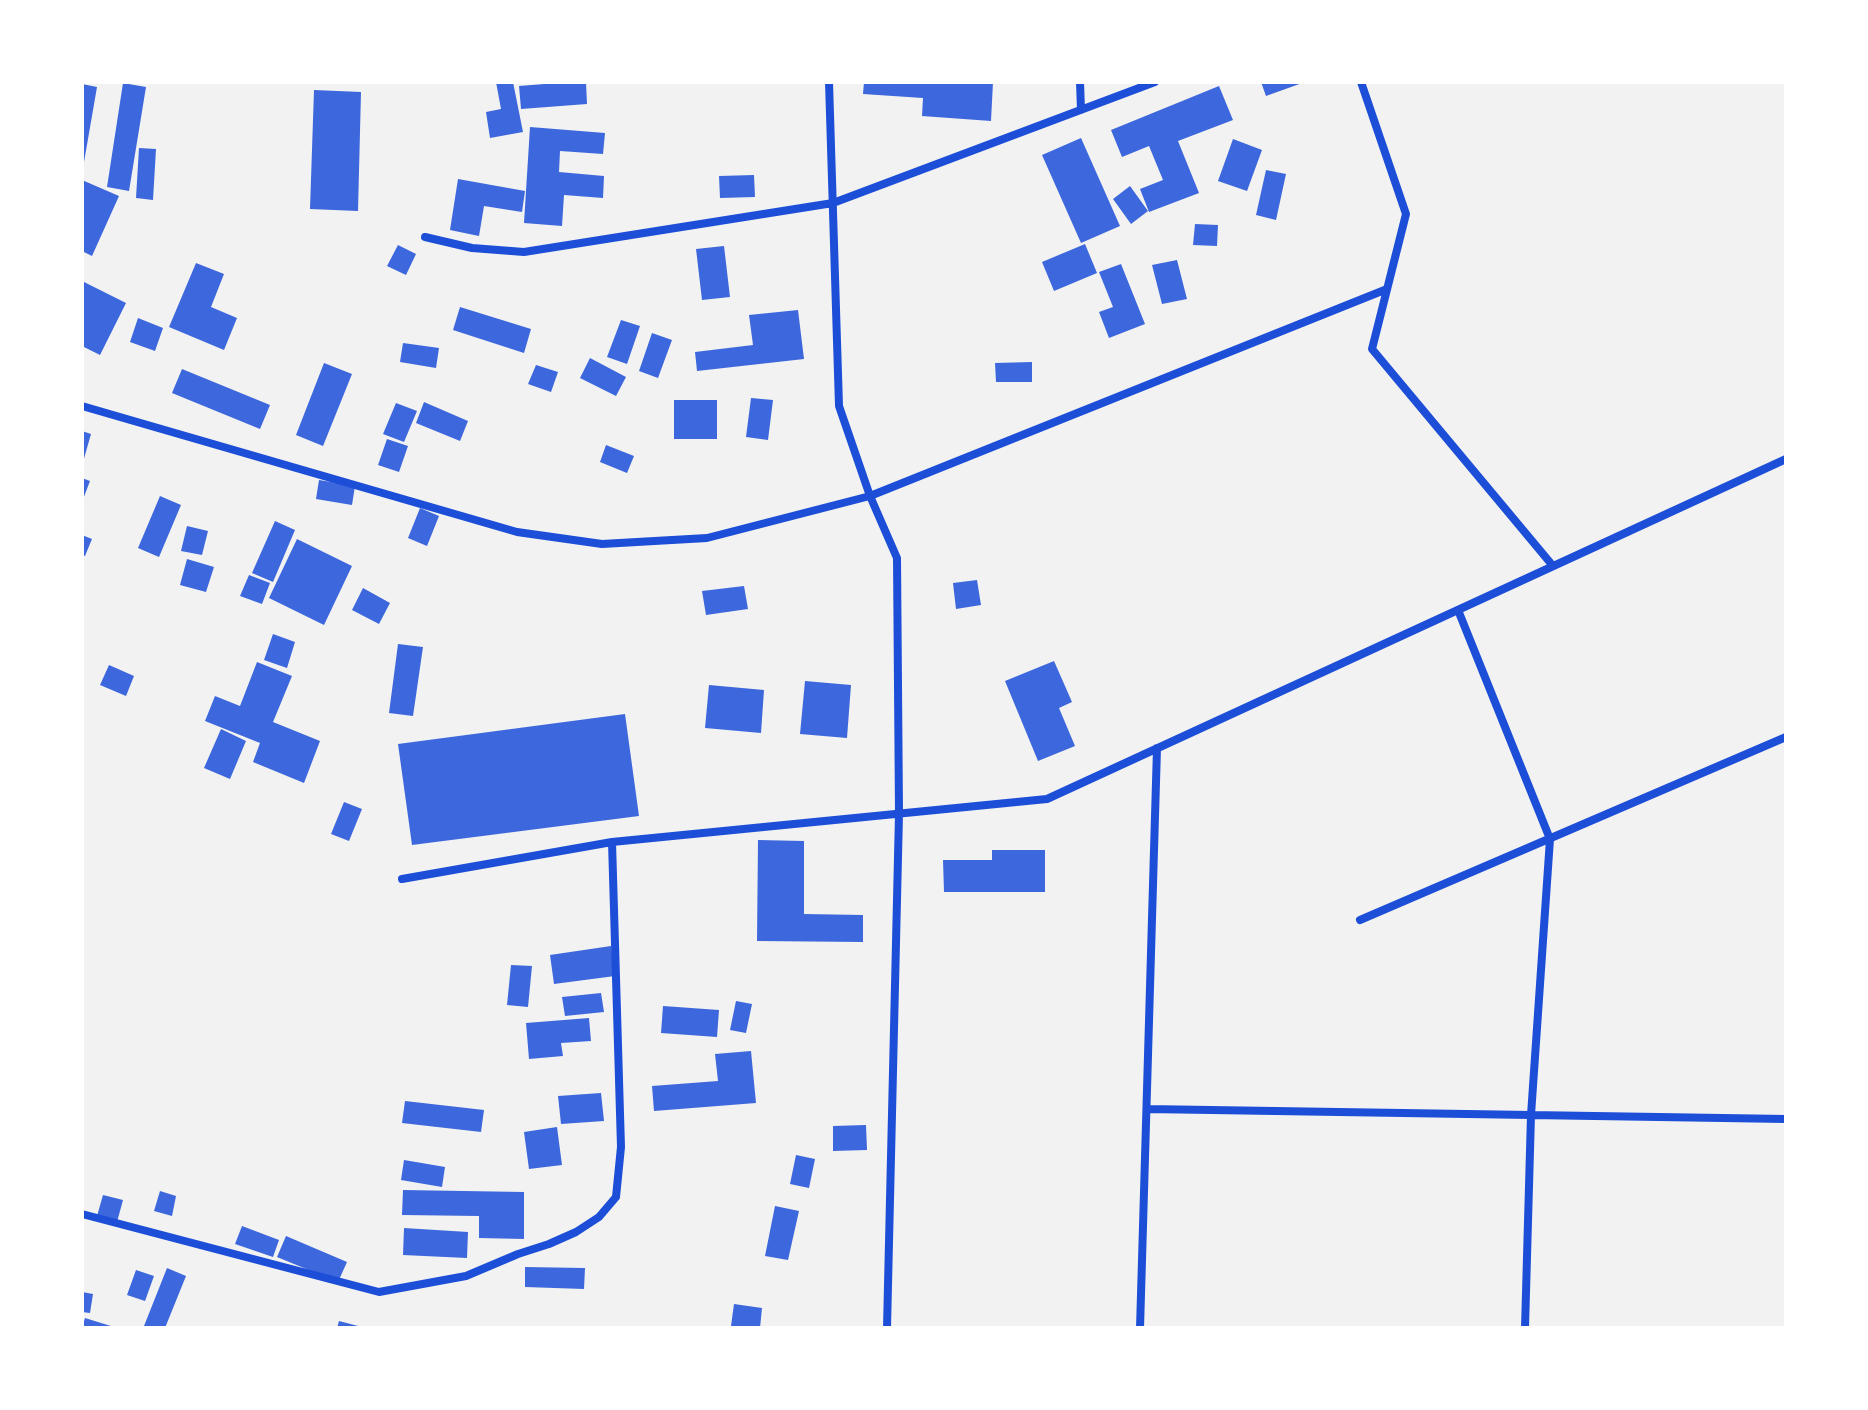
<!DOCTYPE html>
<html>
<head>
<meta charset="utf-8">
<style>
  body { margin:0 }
  #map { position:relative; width:1868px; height:1410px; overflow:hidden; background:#f2f2f2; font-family:"Public Sans",sans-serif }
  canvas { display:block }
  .frame { position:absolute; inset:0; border:84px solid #fff; pointer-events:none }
</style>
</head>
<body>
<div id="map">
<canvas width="1868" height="1410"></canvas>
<div class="frame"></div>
</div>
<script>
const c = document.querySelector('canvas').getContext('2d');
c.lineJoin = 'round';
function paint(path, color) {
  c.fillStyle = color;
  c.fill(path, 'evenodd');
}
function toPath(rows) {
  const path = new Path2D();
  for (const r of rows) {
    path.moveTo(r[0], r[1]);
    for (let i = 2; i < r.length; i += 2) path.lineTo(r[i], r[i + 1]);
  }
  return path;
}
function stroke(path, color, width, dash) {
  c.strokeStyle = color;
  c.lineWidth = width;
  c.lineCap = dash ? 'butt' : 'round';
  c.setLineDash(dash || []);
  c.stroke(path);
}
paint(toPath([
  [496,82,513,82,523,132,490,138,486,112,501,109],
  [570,82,586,82,587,104,521,109,519,86],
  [864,82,993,82,991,121,922,116,923,98,863,94],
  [1261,82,1305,82,1266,96],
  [123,83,146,87,129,191,107,187],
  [82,84,97,87,84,162,82,162],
  [1219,86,1233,120,1178,141,1199,193,1149,212,1140,189,1163,180,1149,146,1122,157,1111,130],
  [314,90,361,92,358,211,310,209],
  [530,127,605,133,603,154,560,151,559,172,604,176,603,198,564,195,562,226,524,223],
  [1081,138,1120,226,1081,243,1042,155],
  [1233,139,1262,150,1247,191,1218,181],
  [139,148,156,149,153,200,136,198],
  [1266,170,1286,174,1276,220,1256,215],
  [754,175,755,197,720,198,719,176],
  [458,179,525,191,522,212,484,206,479,236,450,230],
  [82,180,119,196,92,256,82,251],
  [1130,186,1148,211,1131,224,1113,199],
  [1195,224,1218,225,1217,246,1193,245],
  [1085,244,1097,273,1054,291,1042,262],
  [398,245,416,254,406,275,387,266],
  [724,246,730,297,702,300,696,249],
  [1177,260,1187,299,1162,304,1152,265],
  [196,263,224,274,211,307,237,318,224,350,169,327],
  [1121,264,1145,324,1109,338,1099,312,1113,307,1099,272],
  [82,281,126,303,100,355,82,346],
  [460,307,531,329,524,353,453,330],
  [798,310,804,359,697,371,695,352,753,345,749,315],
  [138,318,163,328,155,351,130,342],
  [621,320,640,326,627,364,607,357],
  [652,333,672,340,658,378,639,371],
  [403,343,439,348,436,368,400,362],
  [590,358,626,377,616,396,580,378],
  [1032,362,1032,382,996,382,995,363],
  [324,363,352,374,323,446,296,435],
  [536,365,558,372,551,392,528,384],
  [182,369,270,405,260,429,172,393],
  [751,398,773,400,768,440,746,437],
  [674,400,717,400,717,439,674,439],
  [424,402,468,421,460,441,416,423],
  [396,403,417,411,404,442,383,434],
  [82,431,91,434,83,462,82,462],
  [387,439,408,446,399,472,378,465],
  [606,445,634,456,627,473,600,462],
  [82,478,90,481,82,502],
  [319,480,355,486,352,505,316,499],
  [160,496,181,505,159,557,138,548],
  [420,508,439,516,427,546,408,538],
  [275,521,295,530,273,582,252,573],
  [187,526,208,531,202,555,181,551],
  [82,535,92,539,85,556,82,555],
  [297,539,352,566,324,625,269,598],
  [187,559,214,567,206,592,180,585],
  [249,575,270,583,262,604,240,596],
  [977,580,981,605,956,609,953,583],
  [744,586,748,609,706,615,702,591],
  [363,588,390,603,379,624,352,610],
  [273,634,295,642,287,668,264,660],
  [398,644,423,647,413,716,389,713],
  [1054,661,1072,702,1059,708,1075,746,1038,761,1005,681],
  [257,662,292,676,273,722,320,741,304,783,253,762,260,743,205,721,215,696,240,706],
  [109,665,134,676,126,696,100,685],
  [805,681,851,685,847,738,800,734],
  [709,685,764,690,761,733,705,728],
  [625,714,639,816,412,845,398,744],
  [221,729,246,741,230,779,204,768],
  [344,802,362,809,349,841,331,834],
  [758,840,804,841,804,914,863,915,863,942,757,941],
  [992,850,1045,850,1045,892,944,892,943,860,992,860],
  [611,946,615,976,554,984,550,955],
  [511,965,532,966,528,1007,507,1005],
  [601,993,604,1012,565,1016,562,997],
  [736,1001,752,1004,746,1033,730,1030],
  [663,1006,719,1010,717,1037,661,1033],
  [589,1018,591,1041,561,1043,563,1056,529,1059,526,1023],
  [751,1051,756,1103,654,1111,652,1086,718,1081,715,1054],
  [601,1093,604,1121,561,1124,558,1096],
  [405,1101,484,1110,481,1132,402,1123],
  [866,1125,867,1150,833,1151,833,1126],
  [557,1127,562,1165,529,1169,524,1132],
  [796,1155,815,1159,809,1188,790,1184],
  [404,1160,445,1167,442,1187,401,1180],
  [403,1190,524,1192,524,1239,479,1238,479,1216,402,1215],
  [160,1191,176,1196,172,1216,154,1211],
  [103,1195,123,1200,117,1222,97,1216],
  [775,1206,799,1211,788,1260,765,1256],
  [242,1226,279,1240,273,1257,235,1244],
  [404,1228,468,1232,467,1258,403,1255],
  [286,1236,347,1262,338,1282,277,1257],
  [525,1267,585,1268,584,1289,525,1287],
  [167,1268,186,1276,165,1328,148,1328,144,1326],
  [136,1270,154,1276,145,1301,127,1295],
  [82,1292,93,1294,90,1313,82,1312],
  [734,1304,762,1308,760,1328,731,1326],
  [85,1318,114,1327,114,1328,82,1328],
  [339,1321,362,1327,362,1328,337,1328]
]), '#3d67dc');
stroke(toPath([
  [829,82,839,406,870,496,897,558,899,814,887,1328],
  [1080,82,1081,110],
  [1361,82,1406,214,1372,349,1553,566],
  [425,237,472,248,524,252,833,203,1155,82],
  [82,406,517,532,602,544,707,538,870,496,1387,289],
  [1458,610,1550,839,1531,1115,1525,1328],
  [402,879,612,842,1047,799,1786,459],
  [1360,920,1786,737],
  [1147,1109,1786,1119],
  [82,1214,379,1292,466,1276,518,1254,549,1244,576,1232,599,1217,616,1197,621,1147,612,842],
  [1140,1328,1157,748]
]), '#1d4ed8', 8);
</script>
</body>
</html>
